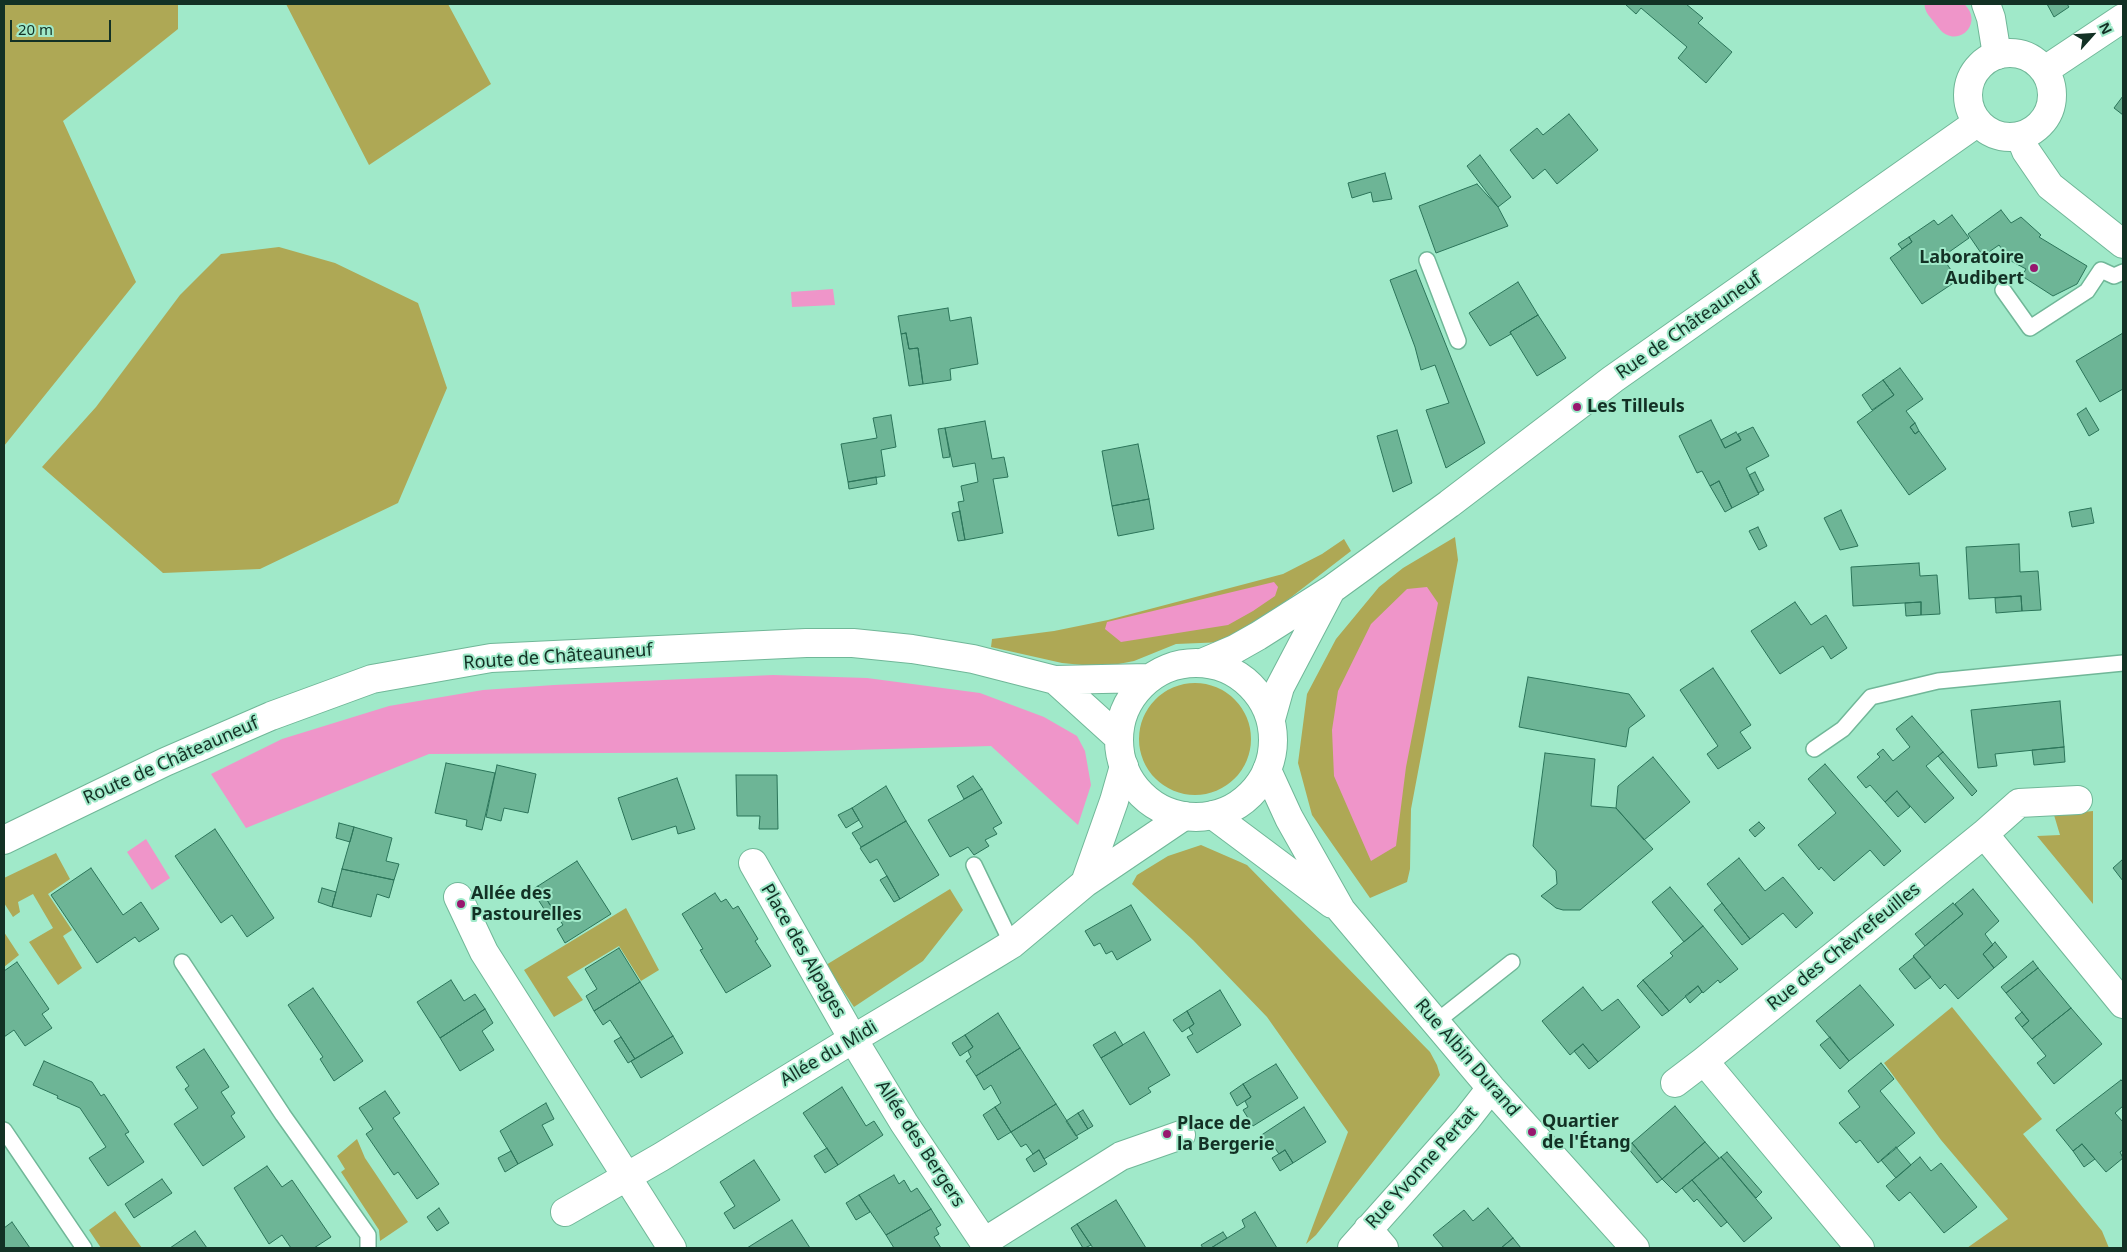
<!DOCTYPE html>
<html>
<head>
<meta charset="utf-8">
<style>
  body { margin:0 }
  #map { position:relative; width:2127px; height:1252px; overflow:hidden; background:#a0e9c9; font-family:"Noto Sans",sans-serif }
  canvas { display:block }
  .frame { position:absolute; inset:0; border:5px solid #133125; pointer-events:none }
  .north { position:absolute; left:2067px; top:10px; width:50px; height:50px; -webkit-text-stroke:4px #a0e9c9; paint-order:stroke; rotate:64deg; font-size:14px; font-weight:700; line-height:20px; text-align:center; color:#133125 }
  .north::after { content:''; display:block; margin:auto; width:18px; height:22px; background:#133125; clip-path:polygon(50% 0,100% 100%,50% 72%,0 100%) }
  .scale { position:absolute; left:10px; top:20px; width:101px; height:22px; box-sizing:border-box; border:2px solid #133125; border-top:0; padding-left:6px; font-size:15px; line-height:18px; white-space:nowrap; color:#133125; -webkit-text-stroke:4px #a0e9c9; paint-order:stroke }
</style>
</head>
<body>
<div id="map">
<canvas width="2127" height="1252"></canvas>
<div class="frame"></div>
<div class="north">N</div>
<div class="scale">20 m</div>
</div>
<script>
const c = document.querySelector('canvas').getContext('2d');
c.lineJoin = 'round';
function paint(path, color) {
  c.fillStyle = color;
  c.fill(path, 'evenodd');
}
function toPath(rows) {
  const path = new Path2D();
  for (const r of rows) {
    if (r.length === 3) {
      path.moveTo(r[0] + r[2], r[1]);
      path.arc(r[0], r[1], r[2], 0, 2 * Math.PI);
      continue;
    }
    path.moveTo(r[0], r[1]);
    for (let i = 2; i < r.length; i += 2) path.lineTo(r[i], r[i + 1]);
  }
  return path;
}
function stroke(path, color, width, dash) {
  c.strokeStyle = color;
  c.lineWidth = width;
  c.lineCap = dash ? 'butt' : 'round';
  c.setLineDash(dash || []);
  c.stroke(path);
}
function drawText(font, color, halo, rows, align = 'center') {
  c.font = font + ' "Noto Sans",sans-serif';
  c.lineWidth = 4;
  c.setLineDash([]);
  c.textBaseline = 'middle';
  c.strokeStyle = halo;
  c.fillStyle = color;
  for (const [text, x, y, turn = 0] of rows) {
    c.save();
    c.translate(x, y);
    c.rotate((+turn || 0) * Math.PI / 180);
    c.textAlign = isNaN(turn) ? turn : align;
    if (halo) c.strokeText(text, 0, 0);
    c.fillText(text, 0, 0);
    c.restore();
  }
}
paint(toPath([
  [4,4,178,4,178,29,63,121,136,282,4,446],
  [286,4,448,4,491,84,369,165],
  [279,247,335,263,418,303,447,388,398,503,260,569,163,573,42,467,96,407,180,295,221,254],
  [1455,537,1458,560,1411,809,1410,869,1407,882,1370,898,1312,815,1298,763,1307,694,1336,639,1379,587,1403,568],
  [1344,539,1351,551,1242,635,1225,642,1176,644,1134,661,1103,667,1062,663,991,647,992,639,1054,631,1108,620,1283,574,1322,554],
  [1195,739,56],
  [2093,811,2093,904,2037,836,2060,835,2054,815],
  [1201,845,1247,865,1430,1052,1437,1065,1440,1075,1436,1081,1316,1235,1306,1244,1348,1132,1267,1017,1193,940,1132,884,1137,875,1168,856],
  [56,853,70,879,48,894,72,930,63,936,82,968,58,985,29,942,53,928,33,894,18,902,20,912,13,917,4,903,4,878],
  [950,889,963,910,923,961,854,1007,826,965],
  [626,908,659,970,641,981,619,946,567,977,583,1000,554,1017,524,970],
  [4,932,19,955,4,967],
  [1952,1007,2042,1119,2023,1134,2102,1231,2109,1248,1967,1248,2008,1219,1941,1140,1884,1063],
  [357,1139,365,1158,408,1222,380,1241,379,1230,341,1172,345,1169,337,1156],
  [115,1211,142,1248,101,1248,89,1230]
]), '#aea855');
paint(toPath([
  [833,289,835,305,792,307,791,292],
  [1274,582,1278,587,1275,596,1253,611,1228,625,1121,642,1105,629,1107,622],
  [1427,587,1438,603,1406,767,1396,846,1371,861,1334,776,1332,730,1338,691,1371,624,1407,589],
  [773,675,867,678,980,693,1044,717,1077,736,1085,751,1091,785,1078,825,991,746,784,752,429,754,246,828,211,774,282,739,389,706,483,690,554,685],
  [146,839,170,878,152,890,127,852]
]), '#ef95c9');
stroke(toPath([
  [1942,4,1954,19]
]), '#ef95c9', 35);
const building = toPath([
  [1625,4,1686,4,1703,18,1698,23,1732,52,1706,83,1678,58,1687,47,1641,8,1636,14,1625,4],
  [2047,4,2067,4,2069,7,2054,17,2047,4],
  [2123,96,2123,115,2114,108,2123,96],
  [1569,114,1598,150,1557,184,1545,169,1533,179,1510,150,1537,128,1543,135,1569,114],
  [1480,155,1511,197,1498,207,1467,166,1480,155],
  [1385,173,1392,199,1373,202,1371,192,1352,198,1348,183,1385,173],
  [1477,184,1498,207,1508,226,1436,253,1419,206,1477,184],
  [2001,210,2011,223,2021,217,2041,235,2039,237,2087,266,2077,284,2053,296,2022,276,2026,269,2011,261,1999,245,1983,256,1968,234,2001,210],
  [1952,215,1969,238,1942,257,1958,280,1922,304,1890,258,1912,242,1909,237,1934,220,1938,225,1952,215],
  [1909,237,1912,242,1902,249,1898,244,1909,237],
  [1416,270,1485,443,1446,468,1426,410,1449,403,1435,365,1421,370,1415,347,1390,280,1416,270],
  [1518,282,1538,315,1510,332,1511,334,1490,346,1469,313,1518,282],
  [948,308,950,321,971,317,978,364,950,369,951,380,923,384,918,348,909,349,906,333,901,334,898,316,948,308],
  [1538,315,1566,358,1537,376,1510,332,1538,315],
  [906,333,909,349,918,348,923,384,909,386,901,334,906,333],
  [2123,333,2123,389,2100,402,2076,361,2123,333],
  [1900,368,1923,399,1906,411,1915,423,1910,427,1915,434,1919,431,1946,469,1909,495,1857,422,1894,395,1883,380,1900,368],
  [1883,380,1894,395,1872,410,1862,395,1883,380],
  [2086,408,2099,430,2089,436,2077,414,2086,408],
  [891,415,896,447,881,450,885,476,848,482,841,444,877,438,873,418,891,415],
  [1711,420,1725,448,1741,440,1738,434,1753,427,1769,456,1746,468,1759,494,1732,508,1719,481,1710,486,1702,471,1697,473,1679,436,1711,420],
  [985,421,992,459,1004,457,1008,477,993,479,1003,533,965,540,958,502,964,501,961,486,978,482,975,463,953,467,945,428,985,421],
  [1915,423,1919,431,1915,434,1910,427,1915,423],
  [945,428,950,457,943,458,938,429,945,428],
  [1397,430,1412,483,1393,492,1377,436,1397,430],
  [1736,432,1741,440,1725,448,1721,440,1736,432],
  [1138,444,1149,499,1112,506,1102,451,1138,444],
  [1755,472,1764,490,1758,493,1749,475,1755,472],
  [876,477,877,484,849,489,848,482,876,477],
  [1719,481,1732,508,1725,512,1710,486,1719,481],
  [1149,499,1154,529,1118,536,1112,506,1149,499],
  [2091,508,2094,523,2072,527,2069,512,2091,508],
  [1841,510,1858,546,1840,550,1824,518,1841,510],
  [960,511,965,540,958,541,952,513,960,511],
  [1758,527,1767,546,1759,550,1749,531,1758,527],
  [2019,544,2020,572,2038,571,2041,610,2022,611,2021,596,1969,599,1966,547,2019,544],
  [1919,563,1920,576,1937,575,1940,614,1921,615,1921,602,1853,606,1851,567,1919,563],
  [2021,596,2022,611,1996,613,1995,598,2021,596],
  [1795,602,1811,625,1826,615,1847,648,1831,659,1823,646,1780,674,1751,631,1795,602],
  [1921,602,1921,615,1906,616,1905,603,1921,602],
  [1713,668,1751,725,1740,732,1751,748,1718,769,1707,754,1718,746,1680,690,1713,668],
  [1528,677,1629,694,1645,716,1629,728,1626,747,1519,727,1528,677],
  [2060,701,2064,747,1995,754,1997,766,1978,768,1971,710,2060,701],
  [1912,716,1943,752,1926,766,1954,798,1925,823,1897,791,1885,802,1870,785,1866,788,1857,777,1880,757,1877,754,1883,749,1893,761,1910,747,1896,729,1912,716],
  [2064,747,2065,762,2034,765,2032,750,2064,747],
  [1943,752,1977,791,1972,796,1938,756,1943,752],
  [1545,753,1595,759,1591,806,1616,808,1653,849,1580,910,1563,910,1556,908,1541,896,1557,884,1556,871,1533,846,1545,753],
  [1653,757,1690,802,1644,840,1616,808,1618,786,1653,757],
  [446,763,495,773,482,830,466,826,467,820,435,813,446,763],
  [1825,764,1901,851,1884,866,1870,850,1834,881,1821,867,1819,870,1798,845,1836,813,1808,779,1825,764],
  [497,765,536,774,528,813,504,808,501,821,486,817,497,765],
  [736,775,777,775,778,829,759,829,760,816,737,816,736,775],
  [973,776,982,789,964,799,957,786,973,776],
  [677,778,695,829,678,834,676,826,632,840,618,798,677,778],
  [886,786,906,821,861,847,852,833,863,827,852,808,886,786],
  [982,789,1002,823,993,828,997,834,985,840,989,846,974,855,968,847,950,857,928,820,982,789],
  [1897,791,1910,807,1898,817,1885,802,1897,791],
  [852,808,859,820,846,828,838,815,852,808],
  [906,821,939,875,900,899,877,859,870,863,860,848,906,821],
  [1759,822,1765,828,1755,837,1749,830,1759,822],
  [339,823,354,827,350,842,336,838,339,823],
  [354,827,392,838,386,861,399,864,394,880,342,869,354,827],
  [215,829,274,918,247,937,232,915,221,923,175,856,215,829],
  [1739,858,1765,891,1783,877,1813,913,1796,928,1783,913,1750,939,1707,884,1739,858],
  [2123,859,2123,881,2113,868,2123,859],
  [577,861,611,914,565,943,557,929,563,925,538,886,577,861],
  [91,868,123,915,141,902,159,929,139,942,135,937,97,963,51,895,91,868],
  [342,869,394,880,389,898,377,894,371,917,332,907,342,869],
  [887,876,900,899,894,902,880,880,887,876],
  [538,886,552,908,546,912,532,890,538,886],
  [1670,887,1703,926,1684,942,1652,902,1670,887],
  [322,888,336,892,332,907,318,902,322,888],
  [1973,889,1999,921,1985,934,1993,945,1983,954,1994,968,1958,999,1945,984,1940,989,1913,956,1963,914,1955,904,1973,889],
  [715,893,721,902,726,899,733,909,738,906,758,939,755,941,771,966,726,993,700,950,703,949,682,914,715,893],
  [1722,903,1750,939,1742,945,1714,910,1722,903],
  [1953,903,1963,914,1925,946,1915,934,1953,903],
  [1131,905,1151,940,1117,960,1112,951,1106,954,1100,943,1094,946,1085,931,1131,905],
  [1703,926,1738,969,1720,983,1718,980,1703,993,1698,986,1669,1011,1643,980,1673,956,1670,953,1703,926],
  [1995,942,2007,957,1994,968,1983,954,1995,942],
  [619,948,640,982,594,1011,586,996,597,989,585,969,619,948],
  [1914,957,1931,977,1915,989,1899,969,1914,957],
  [2033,961,2038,968,2006,993,2001,987,2033,961],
  [17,962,49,1009,42,1014,52,1028,25,1046,14,1030,4,1037,4,971,17,962],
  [2038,968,2071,1008,2032,1039,2022,1027,2029,1021,2006,993,2038,968],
  [451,980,464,1001,475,994,485,1009,440,1038,417,1002,451,980],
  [1643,980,1669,1011,1662,1016,1637,986,1643,980],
  [640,982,673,1036,635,1059,610,1020,603,1025,594,1011,640,982],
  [1860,985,1894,1025,1849,1061,1816,1021,1860,985],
  [1698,986,1702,992,1690,1003,1685,996,1698,986],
  [1583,987,1602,1011,1618,999,1640,1027,1598,1062,1583,1044,1570,1055,1542,1021,1583,987],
  [313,988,363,1061,334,1081,320,1059,323,1057,288,1005,313,988],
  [1220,990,1241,1025,1197,1053,1187,1037,1193,1034,1189,1028,1194,1024,1187,1011,1220,990],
  [2071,1008,2102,1044,2054,1084,2037,1063,2046,1056,2032,1039,2071,1008],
  [485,1009,493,1023,482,1031,494,1050,460,1071,440,1038,485,1009],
  [1187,1011,1194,1024,1182,1032,1173,1020,1187,1011],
  [2022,1012,2029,1021,2022,1027,2015,1018,2022,1012],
  [998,1013,1020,1048,976,1076,966,1061,971,1057,968,1051,973,1047,965,1035,998,1013],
  [1115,1032,1123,1045,1101,1058,1093,1045,1115,1032],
  [1144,1032,1170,1075,1148,1088,1151,1092,1130,1105,1101,1058,1144,1032],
  [965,1035,973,1047,960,1056,952,1043,965,1035],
  [673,1036,683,1053,641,1078,631,1061,673,1036],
  [621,1037,635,1059,628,1063,614,1041,621,1037],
  [1830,1037,1849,1061,1840,1069,1820,1045,1830,1037],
  [1583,1044,1598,1062,1589,1069,1574,1051,1583,1044],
  [1020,1048,1056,1104,1011,1132,995,1107,1001,1103,991,1085,984,1090,976,1076,1020,1048],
  [204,1049,229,1087,221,1092,235,1113,231,1116,245,1137,203,1166,174,1124,198,1108,185,1089,189,1086,176,1067,204,1049],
  [44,1061,92,1082,101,1096,104,1094,129,1132,125,1134,144,1162,108,1186,89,1158,106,1147,80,1108,57,1098,58,1096,33,1085,44,1061],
  [1881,1063,1894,1079,1880,1091,1915,1133,1878,1163,1860,1140,1856,1143,1839,1123,1860,1107,1848,1091,1881,1063],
  [1276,1064,1298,1098,1253,1126,1243,1110,1248,1107,1245,1101,1251,1097,1243,1084,1276,1064],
  [2121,1080,2123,1082,2123,1106,2115,1113,2123,1122,2123,1150,2120,1152,2123,1158,2106,1172,2082,1144,2073,1151,2056,1130,2121,1080],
  [1243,1084,1251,1097,1237,1106,1230,1093,1243,1084],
  [842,1087,866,1126,874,1121,883,1135,838,1165,803,1113,842,1087],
  [385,1091,400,1113,393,1118,439,1184,417,1199,398,1172,394,1175,366,1134,373,1129,359,1108,385,1091],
  [546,1103,554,1119,542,1125,553,1145,518,1164,500,1131,546,1103],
  [1056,1104,1078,1138,1044,1159,1039,1150,1033,1154,1026,1144,1021,1147,1011,1132,1056,1104],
  [1675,1106,1705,1142,1662,1179,1632,1143,1675,1106],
  [995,1107,1011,1132,998,1140,983,1115,995,1107],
  [1304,1107,1326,1142,1293,1163,1285,1150,1279,1154,1275,1148,1269,1151,1260,1136,1304,1107],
  [1083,1110,1093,1126,1088,1129,1078,1113,1083,1110],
  [1078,1113,1088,1129,1076,1136,1066,1121,1078,1113],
  [1705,1142,1719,1158,1676,1193,1662,1179,1705,1142],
  [1632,1143,1662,1179,1657,1183,1627,1147,1632,1143],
  [2082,1144,2095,1159,2084,1167,2073,1151,2082,1144],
  [1896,1147,1911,1165,1896,1178,1881,1160,1896,1147],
  [827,1148,838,1165,825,1173,814,1156,827,1148],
  [1039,1150,1047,1164,1034,1172,1026,1159,1039,1150],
  [1285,1150,1293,1163,1280,1171,1272,1158,1285,1150],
  [511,1151,518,1164,505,1172,498,1158,511,1151],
  [1727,1152,1762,1192,1756,1198,1721,1157,1727,1152],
  [1721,1157,1772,1218,1744,1242,1692,1180,1721,1157],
  [1920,1157,1931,1171,1941,1163,1977,1207,1944,1233,1910,1192,1899,1201,1886,1186,1920,1157],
  [754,1160,780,1200,734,1229,724,1213,735,1206,720,1182,754,1160],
  [267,1166,282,1187,292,1180,331,1237,314,1248,291,1248,282,1235,269,1244,234,1188,267,1166],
  [894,1175,899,1184,904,1180,911,1192,917,1188,931,1209,886,1235,859,1195,894,1175],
  [162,1179,172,1193,134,1218,125,1204,162,1179],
  [1692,1180,1727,1222,1721,1227,1697,1199,1694,1202,1682,1188,1692,1180],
  [859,1195,870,1212,856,1220,846,1203,859,1195],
  [1116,1200,1146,1248,1093,1248,1077,1224,1116,1200],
  [439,1208,449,1223,437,1231,427,1217,439,1208],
  [1488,1208,1513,1238,1501,1248,1444,1248,1433,1235,1464,1210,1473,1221,1488,1208],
  [931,1209,941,1225,936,1228,939,1234,934,1237,941,1248,894,1248,886,1235,931,1209],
  [1255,1212,1277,1248,1211,1248,1245,1227,1242,1220,1255,1212],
  [792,1220,810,1248,747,1248,792,1220],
  [12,1222,30,1248,4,1248,4,1228,12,1222],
  [1077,1224,1091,1245,1085,1248,1083,1248,1071,1228,1077,1224],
  [195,1231,207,1248,170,1248,195,1231],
  [1223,1232,1227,1238,1211,1248,1203,1248,1201,1245,1223,1232],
  [1513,1238,1521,1248,1501,1248,1513,1238]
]);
paint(building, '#6db596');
stroke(building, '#2b7459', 1);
const lane = toPath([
  [1427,260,1458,341],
  [2003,290,2030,328,2087,291,2101,270,2114,276,2123,272],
  [1814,749,1843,729,1871,697,1938,681,2123,663],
  [974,865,1012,944],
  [182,962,283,1115,368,1235,368,1248],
  [1436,1022,1512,962],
  [4,1130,84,1248]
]);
const street = toPath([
  [1986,4,1991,18,1997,55],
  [2020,136,2026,151,2050,186,2123,244],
  [1267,770,1289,818,1341,910,1491,1088,1635,1248],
  [1213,815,1332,904],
  [1984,834,2019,803,2078,800],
  [753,863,853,1039,904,1123,988,1248],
  [1085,883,1114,801,1124,766],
  [458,897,484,952,672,1248],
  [1675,1083,1704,1061],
  [565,1212,661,1157,853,1039,994,955,1012,944,1085,883,1184,816],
  [1368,1229,1384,1248],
  [984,1242,1121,1156,1181,1135],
  [1352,1248,1466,1120,1491,1088],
  [1860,1248,1704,1061,1984,834,2123,1004]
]);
const secondary = toPath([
  [2010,95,42],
  [2045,70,2123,18],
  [1202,663,1235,649,1258,636,1332,589,1449,504,1613,379,1978,122],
  [1196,740,77],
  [1055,680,1119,738],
  [1271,719,1280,687,1331,590],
  [4,840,165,762,271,716,372,679,491,658,806,643,853,643,912,649,973,659,1055,680,1149,678]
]);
stroke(lane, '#70b798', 18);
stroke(street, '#70b798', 30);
stroke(secondary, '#70b798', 30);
stroke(lane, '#fff', 15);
stroke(street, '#fff', 28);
stroke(secondary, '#fff', 28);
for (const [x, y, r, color] of [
  [2034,268,5,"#97176e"],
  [1577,407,5,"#97176e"],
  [461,904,5,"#97176e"],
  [1532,1132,5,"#97176e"],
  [1167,1134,5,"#97176e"]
]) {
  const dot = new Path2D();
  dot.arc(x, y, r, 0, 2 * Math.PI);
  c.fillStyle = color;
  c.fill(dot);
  stroke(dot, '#a0e9c9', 2);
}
drawText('bold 18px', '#133125', '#a0e9c9', [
  ["Laboratoire",2024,258,"right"],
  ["Audibert",2024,279,"right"],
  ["Les Tilleuls",1587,407],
  ["Allée des",471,894],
  ["Pastourelles",471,915],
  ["Quartier",1542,1122],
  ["de l'Étang",1542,1143],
  ["Place de",1177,1124],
  ["la Bergerie",1177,1145]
], 'left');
drawText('18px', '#133125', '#a0e9c9', [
  ["Rue de Châteauneuf",1689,326,-35],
  ["Route de Châteauneuf",558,657,-4],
  ["Route de Châteauneuf",171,761,-24],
  ["Rue des Chèvrefeuilles",1844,947,-39],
  ["Place des Alpages",803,951,60],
  ["Allée du Midi",829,1054,-31],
  ["Rue Albin Durand",1467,1058,49],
  ["Allée des Bergers",920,1144,57],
  ["Rue Yvonne Pertat",1422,1168,-48]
]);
</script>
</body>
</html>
